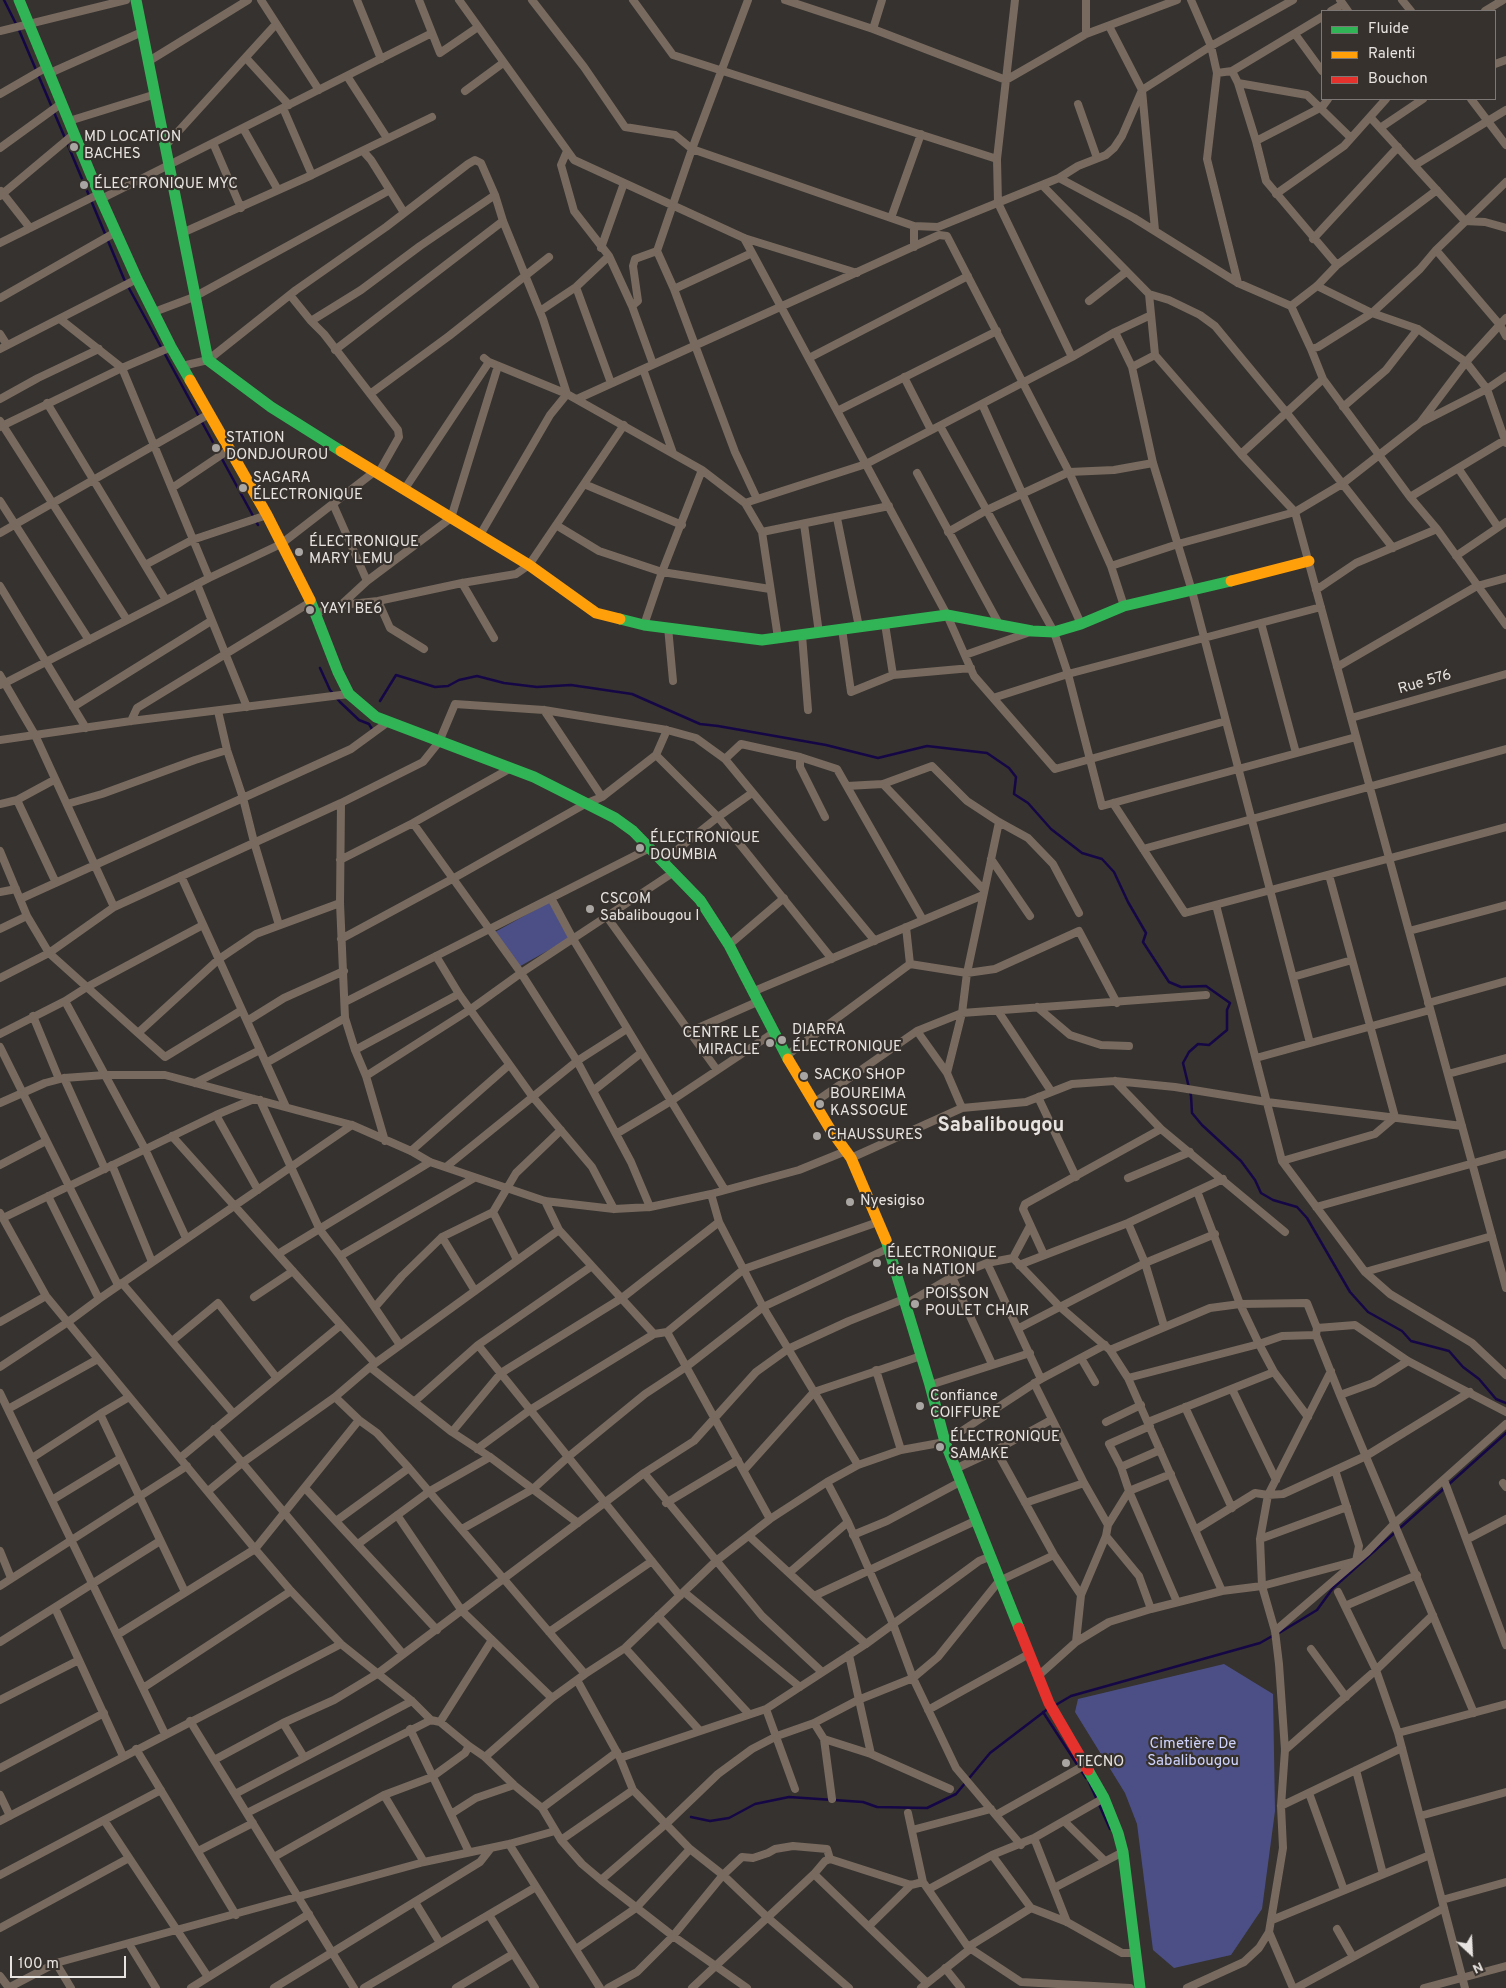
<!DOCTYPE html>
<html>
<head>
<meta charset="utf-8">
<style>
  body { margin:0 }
  #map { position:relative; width:1506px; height:1988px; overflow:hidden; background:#35322f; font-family:Overpass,sans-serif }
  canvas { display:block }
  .legend { position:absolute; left:1321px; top:10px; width:175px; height:90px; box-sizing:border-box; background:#37312d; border:1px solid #7d7875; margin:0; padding:6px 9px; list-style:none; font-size:15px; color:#e7e3e0 }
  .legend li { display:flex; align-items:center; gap:10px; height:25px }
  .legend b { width:25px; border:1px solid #7d7875 }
  .north { position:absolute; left:1446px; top:1928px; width:50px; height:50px; -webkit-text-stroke:4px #37312d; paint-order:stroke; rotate:155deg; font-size:14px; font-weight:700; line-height:20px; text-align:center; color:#e7e3e0 }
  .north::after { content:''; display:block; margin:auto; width:18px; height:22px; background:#e7e3e0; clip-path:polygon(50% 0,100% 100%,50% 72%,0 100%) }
  .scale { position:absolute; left:10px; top:1956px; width:116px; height:22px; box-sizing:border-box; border:2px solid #e7e3e0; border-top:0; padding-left:6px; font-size:15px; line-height:18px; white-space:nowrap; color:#e7e3e0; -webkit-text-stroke:4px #37312d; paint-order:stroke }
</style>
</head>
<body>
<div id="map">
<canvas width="1506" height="1988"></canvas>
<ul class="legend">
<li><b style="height:6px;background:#30b455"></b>Fluide</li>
<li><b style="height:6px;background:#ff9f0a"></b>Ralenti</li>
<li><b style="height:6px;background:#e5322d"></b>Bouchon</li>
</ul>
<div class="north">N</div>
<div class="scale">100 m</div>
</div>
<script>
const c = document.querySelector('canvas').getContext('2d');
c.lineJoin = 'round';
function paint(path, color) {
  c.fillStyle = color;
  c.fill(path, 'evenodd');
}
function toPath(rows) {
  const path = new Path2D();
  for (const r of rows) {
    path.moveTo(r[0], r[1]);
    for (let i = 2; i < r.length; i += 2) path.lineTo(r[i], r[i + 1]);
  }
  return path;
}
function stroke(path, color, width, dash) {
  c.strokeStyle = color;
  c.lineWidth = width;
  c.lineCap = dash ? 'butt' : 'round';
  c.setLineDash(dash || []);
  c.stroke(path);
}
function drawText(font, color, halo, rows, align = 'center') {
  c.font = font + ' Overpass,sans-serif';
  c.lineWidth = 4.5;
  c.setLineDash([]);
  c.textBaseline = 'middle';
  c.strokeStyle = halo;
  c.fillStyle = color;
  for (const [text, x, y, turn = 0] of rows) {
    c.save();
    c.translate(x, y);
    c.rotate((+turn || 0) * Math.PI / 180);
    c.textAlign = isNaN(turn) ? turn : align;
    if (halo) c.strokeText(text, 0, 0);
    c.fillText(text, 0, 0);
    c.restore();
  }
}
paint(toPath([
  [553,900,574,936,515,969,495,932],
  [1224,1664,1273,1694,1275,1811,1262,1909,1231,1955,1174,1968,1153,1950,1137,1824,1125,1793,1075,1712,1078,1699]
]), '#4c4f85');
stroke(toPath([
  [4,0,19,30,65,138],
  [67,143,124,279,258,525],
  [320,668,330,690,340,702,359,720,369,724,372,729,371,732],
  [380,701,396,675,435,687,448,686,459,680,477,676,504,683,537,687,571,685,632,694,700,724,718,726,826,745,878,758,927,746,987,753,1009,768,1016,777,1014,794,1028,803,1051,829,1082,853,1102,859,1114,872,1128,902,1146,933,1143,942,1169,982,1181,987,1206,986,1230,1003,1227,1010,1227,1030,1209,1045,1198,1044,1189,1052,1183,1063,1191,1096,1192,1113,1202,1125,1241,1161,1255,1180,1261,1193,1273,1200,1297,1207,1307,1218,1350,1292,1368,1312,1402,1331,1411,1341,1449,1351,1463,1367,1479,1379,1496,1399,1506,1403],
  [1279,1633,1317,1610,1333,1588,1506,1433],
  [1054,1706,1071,1696,1260,1643,1274,1635],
  [1043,1712,1086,1778],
  [1089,1782,1110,1829],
  [691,1817,710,1821,729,1818,755,1804,789,1797,863,1802,877,1807,927,1808,956,1794,990,1753,1049,1708]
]), '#150746', 2.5);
stroke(toPath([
  [261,0,319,90],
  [357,0,381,59],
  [419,0,440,53,478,27],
  [459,0,574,160,744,238,857,273],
  [532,0,584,67,625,127,675,135,692,149,914,226,938,227,1059,178,1134,218,1238,283,1291,306,1311,349,1323,379,1410,497,1437,529,1506,625],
  [633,0,673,55,997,159],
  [748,0,692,149,657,251,674,289,735,452,757,499],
  [785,0,873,29,1006,80],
  [1015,0,997,159,998,203,1072,357,1115,332,1151,315],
  [1191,0,1211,46,1217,73,1207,159,1238,283],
  [1340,0,1348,11],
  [1402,0,1411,11],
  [1331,11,1343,4],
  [1485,11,1503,0],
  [873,29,882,0],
  [0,31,126,0],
  [1086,34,1086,0],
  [1295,34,1322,71],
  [246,58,289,105],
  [149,61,248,0],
  [1495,64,1506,60],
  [1232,71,1322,17],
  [50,73,142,32],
  [1217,73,1232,71,1238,83,1307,95,1351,138],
  [347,76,387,138],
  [1006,80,1086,34,1177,0],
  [1238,83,1256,141,1266,181,1337,265],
  [465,91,503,63],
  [0,94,47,67],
  [1471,99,1506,145],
  [1078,104,1097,158],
  [283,108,312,175],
  [1370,117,1465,221,1485,222,1506,228],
  [69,121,156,94],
  [243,128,278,190],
  [1380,128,1423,99],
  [1256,141,1322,107,1328,99],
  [213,143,241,208],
  [166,145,276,24],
  [0,148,62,103],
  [363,151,371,160,403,211],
  [567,151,561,165,574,211,609,256,632,306,653,364],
  [1415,165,1506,110],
  [1059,178,1078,166,1106,155,1114,148,1122,136,1142,90,1109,26],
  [1042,185,1149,294,1155,355,1241,454,1295,512,1506,1288],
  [1,191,30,228],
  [1276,194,1344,146,1386,99],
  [0,196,74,134],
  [101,199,432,33],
  [891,218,921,134],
  [1155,230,1142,90,1211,46,1293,0],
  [182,233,312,175,432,117],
  [744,238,947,615,974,676,1055,769,1226,721],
  [1313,239,1398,147],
  [0,243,99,194],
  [914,247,914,226],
  [601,248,624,183],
  [1436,250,1500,325,1506,336],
  [1317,286,1372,313,1418,329,1466,362,1487,389,1506,443],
  [576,287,611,383],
  [674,289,752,253],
  [1149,294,1169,300,1200,315,1215,326,1286,412,1393,548],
  [290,295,311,321],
  [0,298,116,232],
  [1089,301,1126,272],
  [632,306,638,301,633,266,635,259,657,251],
  [1291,306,1317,286,1337,265,1437,190],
  [540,311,576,287,609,256],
  [154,312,194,297,390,190],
  [60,319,122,368,209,578],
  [1115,332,1132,367,1153,463,1192,591,1310,1043],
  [0,334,7,345],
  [0,349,137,279],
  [1311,349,1318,347,1372,313,1420,269,1436,250,1506,182],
  [335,350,503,221],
  [484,358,489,362,567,394,702,470,745,503,762,532,778,638],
  [809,358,968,276],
  [182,366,208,360,296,290,386,227,468,164,475,160,481,163,495,195,503,221,543,319,567,394,550,415,480,535],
  [1132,367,1155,355],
  [643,369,673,453],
  [904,377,931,430],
  [370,394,449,336,549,257],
  [0,399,38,378,99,349],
  [577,399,939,235,947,236,1069,472,1111,566,1124,606],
  [47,403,166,600],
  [982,404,1081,624],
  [1343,407,1386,370,1418,329],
  [837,411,997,331],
  [0,421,127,620],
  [1422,422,1487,389,1506,376],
  [940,426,1054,632,1068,674,1102,806,1356,737],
  [0,427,122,368,171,347],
  [1241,454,1323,379],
  [1458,468,1498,527],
  [917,473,999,624],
  [378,474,399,437,398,430,324,334,311,321,361,290,420,246,495,195],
  [584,484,682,525],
  [172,488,230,449],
  [404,490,489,362],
  [1410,497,1505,440],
  [0,501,89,640],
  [745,503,866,464,1072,357],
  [333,504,367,581],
  [837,518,859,627],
  [804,524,819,633],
  [556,525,599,551,662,572,770,589],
  [762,532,889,506],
  [948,532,987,510,1069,472,1114,470,1153,463],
  [0,533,209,414],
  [1456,556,1506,522],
  [145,565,192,540,267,515],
  [1111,566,1178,544,1295,512,1342,484,1420,423,1466,362,1506,318],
  [462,583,494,638],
  [197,584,247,707],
  [0,586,86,728],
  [1316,590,1356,563,1437,529],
  [378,601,390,628,424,649],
  [341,605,367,581,451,518,498,366],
  [316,613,341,605,378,601,462,583,516,574,529,565,624,425],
  [1261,623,1296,753],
  [885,624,893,675],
  [644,625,662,572,702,470],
  [668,627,673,681],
  [842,629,851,692,893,675,971,668],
  [802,635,808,710],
  [965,655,1030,632],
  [1337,667,1477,586,1506,578],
  [0,675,35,735,114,907],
  [0,685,5,683,209,578,281,544,374,472],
  [993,698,1068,674,1321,607],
  [73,707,211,621],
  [544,710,602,797],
  [218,711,227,750,243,798,254,842,279,925],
  [1351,718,1506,674],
  [131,721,137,708,309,603],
  [0,740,131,721,349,694],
  [656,755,718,817,832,959],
  [800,757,800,767,825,817],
  [725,759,741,744,800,757,837,769,923,920],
  [883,784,984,890],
  [847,786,883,784,932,766,967,801,999,822,1028,838,1053,864,1079,913],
  [17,800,56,883],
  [1113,803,1185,913,1506,827],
  [0,804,17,800,54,780],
  [67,804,102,794,195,760,227,750],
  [413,823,521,973,577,1061,631,1162,650,1207],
  [1143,849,1506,749],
  [0,851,27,916,49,953,0,978],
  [991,859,1030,916],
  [340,860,413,823,511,768],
  [663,861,718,817,752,793],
  [181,876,286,1107],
  [0,892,16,889],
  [551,898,573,939,725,1190],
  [20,899,351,749,388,722],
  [1216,905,1282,1161,1365,1272,1390,1294,1472,1343,1506,1375],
  [607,917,717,1070],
  [906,927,910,964],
  [0,929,27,916],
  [1409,931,1506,905],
  [341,939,454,878,585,804,602,797,656,755,667,730],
  [729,945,784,898],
  [436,956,459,994,532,1096,592,1167,614,1209],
  [1293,977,1352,960],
  [752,992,983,895],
  [65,1001,145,1149,186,1238],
  [345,1002,650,848],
  [1428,1003,1506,981],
  [1037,1007,1070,1035,1101,1045,1129,1046],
  [242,1010,165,1057,138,1033,219,959,256,934,340,903],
  [998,1011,1051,1091],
  [33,1016,59,1079],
  [247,1021,284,998,344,971],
  [917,1031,947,1073],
  [689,1032,757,1002],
  [138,1033,49,953,114,907,341,803],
  [0,1034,65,1001,87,987,203,925],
  [0,1047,118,1285],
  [355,1050,459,994],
  [786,1056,910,964,967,973,995,969,1079,931,1117,1003],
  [1256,1058,1430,1010],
  [266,1063,345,1018],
  [1448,1074,1506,1058],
  [366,1076,471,1009,521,973,674,872],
  [64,1078,105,1169],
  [1115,1081,1161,1129],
  [195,1083,260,1050],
  [593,1091,641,1053],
  [1038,1097,1076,1177],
  [260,1100,320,1230,340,1256,400,1345],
  [815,1102,917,1031,962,1013,1206,995],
  [0,1103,45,1083,64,1078,105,1075,165,1075,352,1125,411,1151,430,1162,545,1201,614,1209,650,1207,711,1194,799,1170,846,1151],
  [962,1108,947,1073,962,1013,967,973,999,822],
  [216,1115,258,1190],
  [616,1134,671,1101,773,1033],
  [172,1136,375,1363],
  [385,1141,366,1076,355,1050,345,1018,340,903,341,803,423,762,439,742,455,704,544,710,667,730,696,738,725,759,875,941],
  [411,1151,509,1065],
  [851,1158,962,1108,1026,1102,1072,1084,1115,1081,1175,1087,1267,1102,1462,1126],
  [1282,1161,1375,1134,1395,1117,1329,875],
  [0,1165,46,1141],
  [112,1165,152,1262],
  [446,1167,577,1061,627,1029],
  [1128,1178,1190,1152],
  [1197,1191,1240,1304,1259,1344,1274,1372,1308,1417],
  [711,1194,719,1222,763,1307,858,1465],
  [48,1196,99,1299],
  [545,1201,559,1230,654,1334],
  [1316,1207,1506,1154],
  [493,1212,517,1260],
  [0,1213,46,1296,255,1549,291,1591,341,1644,412,1701,431,1720,440,1722,469,1746,485,1757,514,1785,542,1808,561,1840,582,1864,601,1880,673,1936,747,1988],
  [3,1218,216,1115,254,1099],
  [1128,1223,1145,1263,1215,1234],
  [442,1237,475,1291],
  [278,1254,430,1162],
  [1044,1255,1023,1209,1025,1204,1161,1129,1285,1232],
  [340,1256,474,1178],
  [1013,1258,1059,1306,1110,1350,1128,1378,1222,1591],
  [987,1263,1041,1379],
  [1019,1265,1128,1223,1223,1179],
  [1365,1272,1492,1236],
  [952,1277,992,1364],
  [122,1283,233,1413],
  [254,1297,293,1271],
  [906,1304,952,1277,987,1263,1013,1258,1030,1226],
  [375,1307,402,1276,442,1237,493,1212,516,1173,561,1130],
  [0,1322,46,1296],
  [1019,1328,1145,1263,1164,1326],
  [1317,1328,1355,1325,1408,1361,1506,1412],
  [667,1332,770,1519],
  [172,1341,218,1303,276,1377],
  [478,1345,680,1596],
  [1110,1350,1210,1308,1240,1304,1307,1303,1317,1328,1316,1335,1340,1395,1474,1713],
  [1081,1358,1095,1382],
  [0,1367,68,1322,99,1299,352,1125],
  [370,1367,452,1432,490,1457,578,1523],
  [876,1370,901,1450],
  [1128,1378,1259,1344,1282,1336,1316,1335],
  [1034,1383,1084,1483,1108,1525],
  [930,1385,1030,1353],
  [1232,1389,1276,1480],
  [0,1393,165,1734],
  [1340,1395,1373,1383,1408,1361],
  [335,1397,359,1420,377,1433,409,1468,585,1674],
  [415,1401,478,1345,592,1266],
  [1185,1407,1232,1508],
  [8,1409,98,1359],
  [100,1414,185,1592],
  [1106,1422,1141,1405],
  [1148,1422,1274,1372],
  [1150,1426,1109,1444,1121,1467,1129,1491,1177,1602],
  [214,1429,403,1654],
  [452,1432,501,1373,622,1298,719,1222],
  [477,1449,530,1410,654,1334,667,1332,744,1269,878,1222],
  [996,1450,1054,1555,1081,1595],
  [32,1458,100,1414,129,1397],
  [180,1458,341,1325],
  [1121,1467,1160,1450],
  [955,1469,996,1450,1051,1420],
  [744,1470,814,1392,921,1356],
  [644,1473,762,1616,822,1672],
  [1444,1480,1506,1645],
  [827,1482,848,1522,893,1624,913,1678,956,1768,1021,1845],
  [1503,1483,1506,1487],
  [305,1488,437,1630],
  [208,1491,242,1463,335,1397,370,1367,559,1230],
  [52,1500,121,1458],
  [666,1503,738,1460],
  [1025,1503,1084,1483],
  [397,1515,462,1611,552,1698],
  [336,1521,409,1468],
  [462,1529,533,1489,568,1457,645,1394,686,1367,763,1307,889,1248],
  [1195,1530,1255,1493,1268,1495,1283,1494,1366,1456,1470,1392],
  [853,1535,887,1521,960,1482],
  [749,1536,866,1644],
  [1106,1536,1139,1576,1151,1609],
  [1260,1539,1347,1507],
  [1468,1539,1506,1519],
  [358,1544,430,1491,490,1457],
  [0,1551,11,1578],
  [789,1573,848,1522],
  [0,1586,187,1466],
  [684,1592,800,1687],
  [1338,1592,1376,1670,1398,1733,1465,1988],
  [814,1596,975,1521],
  [1345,1606,1417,1575],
  [55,1608,123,1756],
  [658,1616,749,1714],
  [1275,1631,1367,1552,1395,1523,1506,1424],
  [549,1632,652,1561],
  [117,1635,255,1549,359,1420],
  [0,1642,160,1541],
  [1076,1642,1109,1622,1151,1609,1222,1591,1262,1586,1356,1561,1359,1546,1335,1470],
  [625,1648,700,1731],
  [1311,1649,1346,1697],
  [849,1655,871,1754],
  [1038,1676,1076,1642,1081,1595,1106,1536,1108,1525,1129,1491,1171,1474],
  [577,1680,620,1758,633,1790,690,1849,723,1875,767,1917,849,1988],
  [143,1688,291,1591],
  [0,1700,79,1660],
  [766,1709,795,1789],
  [928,1710,1029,1654],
  [190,1721,354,1988],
  [440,1722,492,1640],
  [283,1723,304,1757],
  [814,1723,824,1739,832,1799],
  [410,1729,469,1852],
  [1398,1733,1506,1704],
  [824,1739,871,1754,950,1789],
  [136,1749,236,1915],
  [1285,1750,1376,1670,1433,1615],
  [485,1757,552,1698,585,1674,625,1648,716,1561,770,1519,827,1482,858,1465,901,1450,945,1442,1041,1379,1105,1345],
  [620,1758,766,1709,866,1644,979,1561,989,1557],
  [214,1760,283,1723,334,1700,377,1674,644,1473,694,1441,756,1372,788,1349,849,1321,904,1299],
  [0,1768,104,1713],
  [1356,1770,1383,1874],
  [1309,1793,1344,1890],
  [235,1794,412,1701],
  [0,1795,10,1816],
  [384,1795,424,1862],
  [1281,1806,1402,1748],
  [542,1808,617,1752],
  [247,1813,431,1720],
  [908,1813,923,1882],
  [451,1814,476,1798,514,1785],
  [996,1815,1085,1765],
  [1420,1816,1506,1792],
  [104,1820,208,1977],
  [0,1821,341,1644],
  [1064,1821,1105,1861],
  [912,1830,991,1809],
  [1034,1838,1067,1922],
  [561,1840,633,1790],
  [509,1844,600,1988],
  [198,1851,253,1823],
  [992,1855,1031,1908,1067,1922,1122,1953,1136,1953],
  [274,1857,384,1795,432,1777,465,1753,469,1746],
  [814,1874,926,1982],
  [0,1875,161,1790],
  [601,1880,667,1823,718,1774,752,1749,777,1736,814,1723,858,1700,913,1678,938,1657,999,1581,1054,1555],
  [1054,1888,1123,1852],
  [929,1889,992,1855,1034,1838,1104,1798],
  [1442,1900,1506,1882],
  [415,1902,440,1943],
  [489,1915,535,1988],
  [1272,1920,1430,1855],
  [869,1926,911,1885],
  [0,1928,129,1858],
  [1337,1929,1353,1957],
  [129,1944,156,1988],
  [968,1947,1031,1908],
  [576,1949,636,1908,690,1849],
  [56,1963,71,1988],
  [945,1968,961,1988],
  [0,1976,9,1988],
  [8,1988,56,1963,424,1862,509,1844,555,1831],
  [191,1988,309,1914],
  [274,1988,480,1862,491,1848],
  [364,1988,536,1887],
  [456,1988,513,1954],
  [608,1988,637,1972,673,1936,723,1875,742,1857,753,1858,768,1853,775,1849,793,1846,827,1849,830,1859],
  [692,1988,814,1874,825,1861,830,1859,911,1885,923,1882,968,1947,1021,1982,1130,1988],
  [921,1988,970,1949],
  [1187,1988,1244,1962,1259,1948,1269,1932],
  [1293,1988,1269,1932,1283,1848,1281,1806,1285,1750,1279,1664,1275,1631,1262,1586,1260,1539,1268,1495,1331,1371],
  [1296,1988,1444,1908],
  [1424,1988,1506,1966]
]), '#786a5e', 8);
stroke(toPath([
  [19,0,101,199,137,279,171,347,190,380],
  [136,0,208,360,271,407,341,451],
  [310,600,338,672,349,694,376,717,534,777,615,818,633,831,700,900,729,945,788,1059],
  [620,619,644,625,762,640,947,615,1032,631,1054,632,1081,624,1124,606,1231,581],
  [886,1240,930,1385,945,1442,1019,1628],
  [1088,1770,1104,1798,1118,1833,1123,1852,1140,1988]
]), '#30b455', 11);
stroke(toPath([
  [190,380,267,515,310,600],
  [341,451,529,565,596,613,620,619],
  [1231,581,1309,561],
  [788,1059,830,1129,851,1158,886,1240]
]), '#ff9f0a', 11);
stroke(toPath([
  [1019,1628,1049,1703,1088,1770]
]), '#e5322d', 11);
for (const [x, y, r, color] of [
  [74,147,5,"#a9a5a2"],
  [84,185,5,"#a9a5a2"],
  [216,448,5,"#a9a5a2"],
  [243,488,5,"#a9a5a2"],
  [299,552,5,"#a9a5a2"],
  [310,610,5,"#a9a5a2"],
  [640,848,5,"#a9a5a2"],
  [590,909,5,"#a9a5a2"],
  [782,1040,5,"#a9a5a2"],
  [770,1043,5,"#a9a5a2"],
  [804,1076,5,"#a9a5a2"],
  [820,1104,5,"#a9a5a2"],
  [817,1136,5,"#a9a5a2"],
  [850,1202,5,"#a9a5a2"],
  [877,1263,5,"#a9a5a2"],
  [915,1304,5,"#a9a5a2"],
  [920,1406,5,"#a9a5a2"],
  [940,1447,5,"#a9a5a2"],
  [1066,1763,5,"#a9a5a2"]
]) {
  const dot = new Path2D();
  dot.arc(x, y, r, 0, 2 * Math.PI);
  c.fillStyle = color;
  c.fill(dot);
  stroke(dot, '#37312d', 2);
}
drawText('15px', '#e7e3e0', '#37312d', [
  ["MD LOCATION",84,138],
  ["BACHES",84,155],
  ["ÉLECTRONIQUE MYC",94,185],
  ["STATION",226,439],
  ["DONDJOUROU",226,456],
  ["SAGARA",253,479],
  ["ÉLECTRONIQUE",253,496],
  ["ÉLECTRONIQUE",309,543],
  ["MARY LEMU",309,560],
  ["YAYI BE6",320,610],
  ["ÉLECTRONIQUE",650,839],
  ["DOUMBIA",650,856],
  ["CSCOM",600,900],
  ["Sabalibougou I",600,917],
  ["DIARRA",792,1031],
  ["ÉLECTRONIQUE",792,1048],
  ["CENTRE LE",760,1034,"right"],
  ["MIRACLE",760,1051,"right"],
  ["SACKO SHOP",814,1076],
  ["BOUREIMA",830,1095],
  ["KASSOGUE",830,1112],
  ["CHAUSSURES",827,1136],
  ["Nyesigiso",860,1202],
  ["ÉLECTRONIQUE",887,1254],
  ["de la NATION",887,1271],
  ["POISSON",925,1295],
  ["POULET CHAIR",925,1312],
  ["Confiance",930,1397],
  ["COIFFURE",930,1414],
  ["ÉLECTRONIQUE",950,1438],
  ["SAMAKE",950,1455],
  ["TECNO",1076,1763]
], 'left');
drawText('15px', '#e7e3e0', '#37312d', [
  ["Rue 576",1425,683,-16]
]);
drawText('15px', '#cfd4fe', '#37312d', [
  ["Cimetière De",1193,1745],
  ["Sabalibougou",1193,1762]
]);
drawText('bold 20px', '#e7e3e0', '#37312d', [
  ["Sabalibougou",1001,1127]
]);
</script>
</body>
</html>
